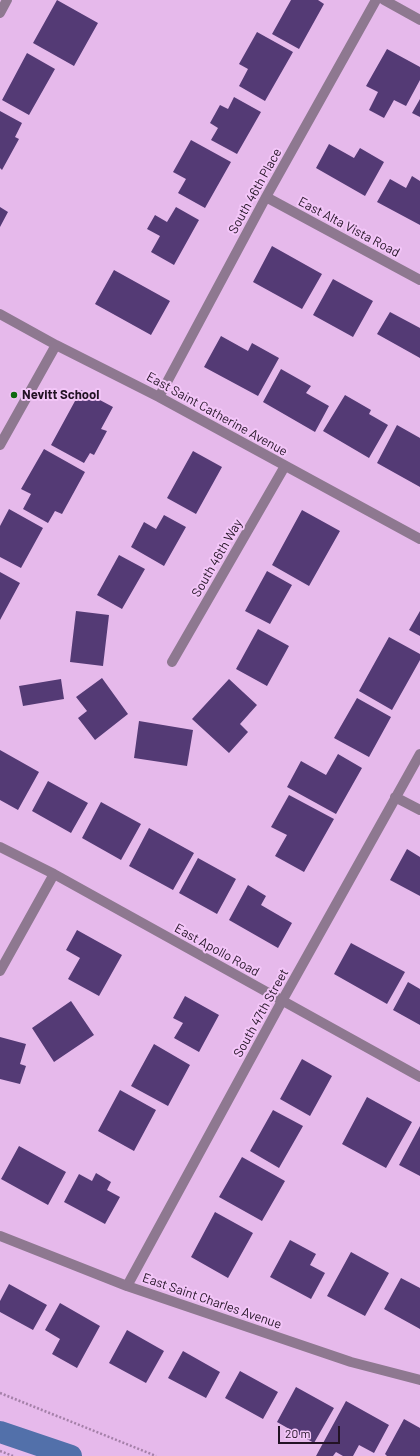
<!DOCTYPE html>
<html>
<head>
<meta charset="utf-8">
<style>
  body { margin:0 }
  #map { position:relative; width:420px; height:1456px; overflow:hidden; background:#e6b9eb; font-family:Barlow,sans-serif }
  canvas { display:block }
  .scale { position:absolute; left:278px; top:1426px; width:62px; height:18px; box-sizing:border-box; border:2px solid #231325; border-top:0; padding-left:5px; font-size:12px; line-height:14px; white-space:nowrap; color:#231325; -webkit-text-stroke:3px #f3c6f8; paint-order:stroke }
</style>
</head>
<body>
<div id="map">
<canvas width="420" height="1456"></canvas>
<div class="scale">20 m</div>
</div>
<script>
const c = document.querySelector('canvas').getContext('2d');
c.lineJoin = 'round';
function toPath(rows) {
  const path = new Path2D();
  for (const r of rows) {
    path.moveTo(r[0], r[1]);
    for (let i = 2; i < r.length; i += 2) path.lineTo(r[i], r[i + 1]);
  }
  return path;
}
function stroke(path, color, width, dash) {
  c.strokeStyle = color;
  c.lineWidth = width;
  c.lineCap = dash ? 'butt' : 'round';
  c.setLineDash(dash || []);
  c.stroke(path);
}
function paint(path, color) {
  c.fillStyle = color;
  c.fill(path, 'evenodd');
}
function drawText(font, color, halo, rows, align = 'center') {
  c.font = font + ' Barlow,sans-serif';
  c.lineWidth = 4;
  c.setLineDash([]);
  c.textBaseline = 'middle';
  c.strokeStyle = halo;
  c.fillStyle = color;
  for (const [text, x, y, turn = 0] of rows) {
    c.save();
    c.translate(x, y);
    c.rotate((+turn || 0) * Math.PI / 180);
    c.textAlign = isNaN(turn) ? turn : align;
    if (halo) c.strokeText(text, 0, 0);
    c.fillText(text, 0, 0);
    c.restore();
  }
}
stroke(toPath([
  [0,1432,71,1456]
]), '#5270aa', 22);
paint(toPath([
  [57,0,98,23,74,66,33,43],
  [291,0,318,0,324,4,299,49,272,34],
  [257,32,293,52,265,101,239,86,248,69,239,64],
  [387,49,420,67,420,80,406,106,394,100,384,118,369,110,378,92,366,86],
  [27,53,55,69,29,115,2,100],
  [234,97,261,112,237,154,211,140,218,128,210,123,220,105,228,109],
  [420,99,420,117,412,113],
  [0,111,22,123,15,137,19,139,2,170,0,168],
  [191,140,231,162,205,208,178,193,186,179,173,172],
  [329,144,354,158,360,148,384,162,365,196,316,168],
  [412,176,420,181,420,225,377,202,390,179,406,188],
  [0,207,8,212,0,227],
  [176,207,199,220,174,265,151,252,160,236,147,229,155,215,167,222],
  [272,246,322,274,302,309,253,282],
  [114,270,170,301,151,335,95,304],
  [333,279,373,301,353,337,313,315],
  [390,312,420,328,420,358,377,334],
  [221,336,248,351,252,343,279,358,258,396,204,367],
  [281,369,311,386,306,393,329,406,315,432,263,402],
  [81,390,113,407,101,429,107,431,94,455,90,453,84,463,51,445],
  [345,395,371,410,369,414,388,425,369,458,323,431],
  [397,425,420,438,420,487,377,463],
  [44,449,85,472,62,514,55,511,48,523,23,509,31,494,21,489],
  [193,451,222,467,196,514,167,498],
  [9,509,43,528,21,568,0,557,0,526],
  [302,510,340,531,309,586,272,565],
  [164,515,186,527,164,566,131,547,144,522,156,529],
  [119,555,145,569,122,609,97,595],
  [267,571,292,585,270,624,245,611],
  [0,572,20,583,0,620],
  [76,611,109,615,103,666,70,662],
  [420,611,420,636,409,630],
  [258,629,289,646,267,686,236,669],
  [389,637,420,654,420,660,392,710,359,691],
  [102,678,128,714,95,740,78,718,87,711,76,697],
  [61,679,64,699,23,706,19,686],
  [229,679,257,705,240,724,248,732,229,753,192,719],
  [357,698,391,717,369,757,334,738],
  [139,721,193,730,187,766,134,758],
  [0,750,39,772,18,810,0,800],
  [338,754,362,768,336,814,287,787,301,761,326,775],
  [48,781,88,803,71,833,32,811],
  [289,795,334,819,304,872,275,856,287,835,271,827],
  [101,802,141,824,121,860,82,838],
  [149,828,194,853,173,890,129,866],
  [407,849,420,857,420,896,390,880],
  [198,858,236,879,217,914,179,893],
  [248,885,266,896,261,905,292,923,278,948,229,920],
  [77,930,122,955,99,996,68,979,80,958,66,950],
  [351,943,405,972,387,1004,334,974],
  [408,982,420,989,420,1025,393,1010],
  [185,996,219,1015,199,1052,174,1038,183,1023,173,1018],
  [71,1001,94,1035,54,1062,32,1028],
  [0,1037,26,1044,20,1064,26,1066,20,1084,0,1079],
  [154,1044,190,1065,168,1106,131,1086],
  [302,1059,332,1076,310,1116,280,1099],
  [120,1090,156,1110,134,1151,98,1131],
  [367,1097,412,1122,386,1168,342,1144],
  [273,1110,303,1126,279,1168,250,1151],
  [420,1126,420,1176,399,1165],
  [19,1146,66,1172,48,1205,1,1179],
  [242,1157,285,1181,262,1221,219,1197],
  [96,1173,111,1182,107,1190,120,1197,105,1224,64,1202,79,1174,92,1181],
  [215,1212,253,1233,228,1278,191,1257],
  [290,1240,316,1254,310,1265,325,1273,311,1299,270,1277],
  [351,1252,389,1273,365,1316,327,1296],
  [401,1278,420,1288,420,1329,384,1309],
  [9,1284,47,1305,33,1330,0,1312,0,1301],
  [60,1303,100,1326,77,1368,52,1354,60,1339,45,1330],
  [127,1330,164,1351,146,1383,109,1363],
  [183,1351,220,1372,206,1398,168,1378],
  [240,1371,278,1392,263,1419,225,1398],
  [296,1387,334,1408,314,1443,277,1422],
  [346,1401,389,1425,374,1453,359,1445,353,1456,343,1456,336,1452,333,1456,316,1456],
  [404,1419,420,1428,420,1456,387,1456,385,1454]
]), '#543a75');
stroke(toPath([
  [0,1393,156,1456],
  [0,1451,13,1456]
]), '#a480a8', 2.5, [2, 2]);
stroke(toPath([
  [384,0,420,20],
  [0,13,7,0],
  [266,197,420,280],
  [0,314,56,345,159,397,420,539],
  [159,397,266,197,376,0],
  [0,445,56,345],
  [172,662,285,466],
  [395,797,420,810],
  [0,847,54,874,420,1077],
  [0,971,54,874],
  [0,1236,127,1286,351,1362,420,1380],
  [127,1286,282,1001,420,754]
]), '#8e7890', 10);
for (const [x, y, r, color] of [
  [14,395,4,"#0f6911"]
]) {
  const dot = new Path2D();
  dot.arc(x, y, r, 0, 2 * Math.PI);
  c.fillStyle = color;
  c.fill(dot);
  stroke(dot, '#f3c6f8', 1.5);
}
drawText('13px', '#231325', '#f3c6f8', [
  ["South 46th Place",255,191,-61],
  ["East Alta Vista Road",349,227,28],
  ["East Saint Catherine Avenue",217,414,29],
  ["South 46th Way",217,558,-60],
  ["East Apollo Road",217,950,29],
  ["South 47th Street",261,1013,-61],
  ["East Saint Charles Avenue",212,1301,19]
]);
drawText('bold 13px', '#231325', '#f3c6f8', [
  ["Nevitt School",22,395]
], 'left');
</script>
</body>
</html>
